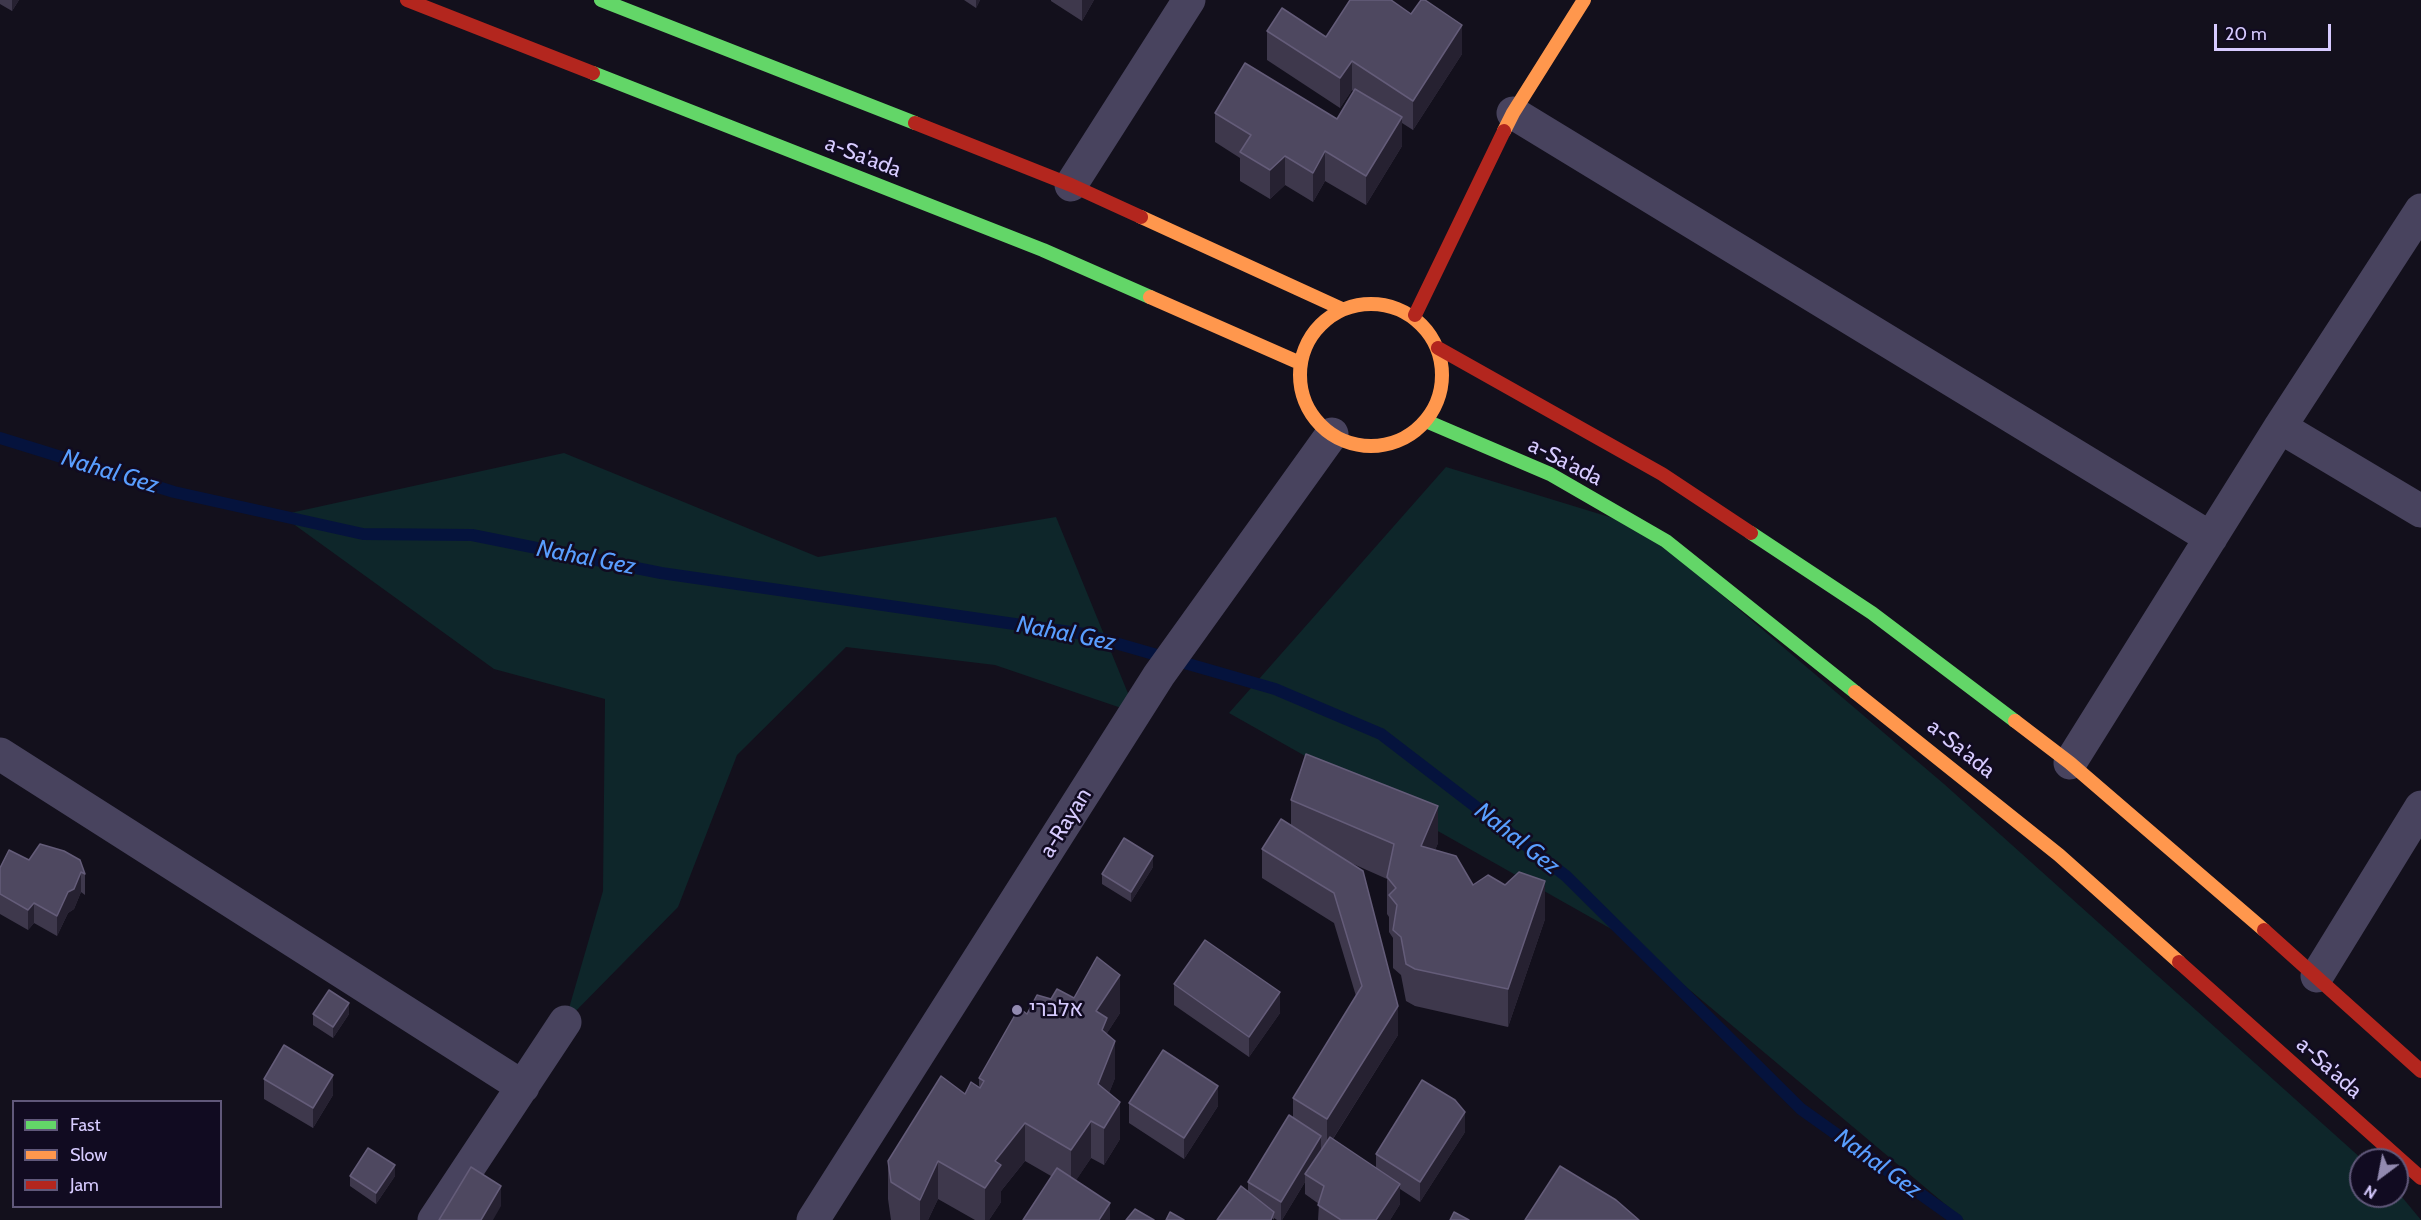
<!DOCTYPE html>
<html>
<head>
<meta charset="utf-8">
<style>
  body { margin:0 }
  #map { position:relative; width:2421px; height:1220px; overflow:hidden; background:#13101c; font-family:Cabin,sans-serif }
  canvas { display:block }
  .legend { position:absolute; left:12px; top:1100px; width:210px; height:108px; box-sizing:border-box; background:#110b21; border:2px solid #60587a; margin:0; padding:8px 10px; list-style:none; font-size:18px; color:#d7cbff }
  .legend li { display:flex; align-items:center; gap:12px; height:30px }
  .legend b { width:30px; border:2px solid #60587a }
  .north { position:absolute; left:2349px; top:1148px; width:60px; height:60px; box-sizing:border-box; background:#110b21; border:2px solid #60587a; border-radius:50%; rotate:212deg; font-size:16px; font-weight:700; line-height:24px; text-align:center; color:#d7cbff }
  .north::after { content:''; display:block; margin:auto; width:21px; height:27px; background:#928ab0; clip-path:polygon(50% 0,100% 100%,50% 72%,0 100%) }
  .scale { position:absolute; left:2214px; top:24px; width:117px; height:27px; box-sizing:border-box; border:3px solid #d7cbff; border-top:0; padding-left:8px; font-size:18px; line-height:21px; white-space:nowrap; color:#d7cbff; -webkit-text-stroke:4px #110b21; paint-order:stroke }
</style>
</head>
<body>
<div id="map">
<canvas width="2421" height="1220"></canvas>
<ul class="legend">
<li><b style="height:8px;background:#63d668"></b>Fast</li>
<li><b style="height:8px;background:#ff974d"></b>Slow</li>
<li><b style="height:8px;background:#b3261e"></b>Jam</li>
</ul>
<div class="north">N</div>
<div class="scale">20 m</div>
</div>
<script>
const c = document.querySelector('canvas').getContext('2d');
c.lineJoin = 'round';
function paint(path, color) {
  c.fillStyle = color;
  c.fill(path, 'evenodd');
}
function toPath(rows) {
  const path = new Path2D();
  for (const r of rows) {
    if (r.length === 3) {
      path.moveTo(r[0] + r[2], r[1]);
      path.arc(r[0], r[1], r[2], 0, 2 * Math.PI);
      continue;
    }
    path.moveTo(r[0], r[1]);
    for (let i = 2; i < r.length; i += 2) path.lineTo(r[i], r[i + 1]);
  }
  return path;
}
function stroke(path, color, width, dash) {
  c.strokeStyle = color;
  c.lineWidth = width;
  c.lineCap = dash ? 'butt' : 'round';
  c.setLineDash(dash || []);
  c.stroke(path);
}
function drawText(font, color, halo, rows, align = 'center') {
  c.font = font + ' Cabin,Heebo,sans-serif';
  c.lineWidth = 5;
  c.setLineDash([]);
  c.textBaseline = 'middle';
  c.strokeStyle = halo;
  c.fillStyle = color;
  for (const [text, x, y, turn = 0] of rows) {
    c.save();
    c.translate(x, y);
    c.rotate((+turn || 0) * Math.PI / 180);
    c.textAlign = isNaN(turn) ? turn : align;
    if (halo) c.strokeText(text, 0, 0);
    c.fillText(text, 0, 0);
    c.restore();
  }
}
paint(toPath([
  [564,453,818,557,1056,517,1136,713,995,665,846,647,737,755,678,907,565,1022,603,891,605,699,494,669,281,515],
  [1446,467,1642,527,1944,784,2363,1160,2361,1160,2361,1196,2397,1196,2397,1191,2421,1220,1964,1220,1629,939,1229,713]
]), '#0e262a');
stroke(toPath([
  [0,438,174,492,363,534,472,535,661,573,1084,634,1275,689,1381,734,1566,876,1801,1109,1957,1220]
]), '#05133d', 12);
stroke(toPath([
  [1513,113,2211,538],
  [1071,185,1189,0],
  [2280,427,2421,511],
  [0,754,523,1087],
  [2070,763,2280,427,2421,210],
  [2317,976,2421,807],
  [434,1220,565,1022],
  [813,1220,1159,675,1332,434]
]), '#48435e', 33);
stroke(toPath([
  [601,0,915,123],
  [593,73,1043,250,1150,297],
  [1426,421,1550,474,1666,541,1855,692],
  [1751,533,1872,613,2015,721]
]), '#63d668', 14);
stroke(toPath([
  [1504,131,1513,113,1584,0],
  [1141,217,1342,309],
  [1150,297,1300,363],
  [1371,375,71],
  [1855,692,2059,855,2179,962],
  [2015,721,2070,763,2264,930]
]), '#ff974d', 14);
stroke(toPath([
  [407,0,593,73],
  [915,123,1071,185,1141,217],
  [1415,315,1504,131],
  [1438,348,1662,474,1751,533],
  [2264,930,2421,1071],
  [2179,962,2421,1178]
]), '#b3261e', 14);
paint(toPath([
  [0,0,19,0,12,11,0,4],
  [964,0,980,0,976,8],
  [1051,0,1094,0,1082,21,1051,1],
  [1267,31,1326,37,1462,54,1413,130,1402,123,1402,146,1366,205,1325,181,1313,202,1285,185,1270,199,1240,181,1240,158,1215,142,1215,113,1337,119,1354,92,1352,90,1340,108,1267,60],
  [1291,800,1438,843,1435,850,1473,885,1545,919,1508,1027,1415,1006,1406,1001,1401,975,1393,968,1393,938,1389,932,1389,917,1387,914,1387,879,1351,863,1398,1035,1333,1139,1376,1168,1376,1154,1465,1132,1420,1202,1400,1189,1400,1204,1390,1220,1318,1220,1319,1204,1305,1194,1305,1182,1282,1220,1277,1220,1274,1218,1274,1220,1248,1191,1248,1182,1293,1118,1293,1098,1356,996,1334,923,1262,878,1262,849,1291,826],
  [40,844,85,874,85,895,81,892,74,909,68,913,57,936,34,923,28,930,0,914,0,868,29,860],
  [1153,867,1131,902,1102,884,1102,874],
  [1174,984,1280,1013,1249,1057,1174,1005],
  [1074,998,1120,1013,1107,1033,1115,1078,1109,1093,1120,1139,1104,1165,1091,1158,1076,1180,1110,1220,1051,1176,1025,1161,1001,1191,1001,1202,989,1220,975,1220,938,1199,928,1220,891,1220,888,1199,888,1161,965,1094,979,1088,979,1078,1027,1014,1051,999],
  [313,1014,349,1014,333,1038,313,1025],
  [264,1079,333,1095,313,1128,264,1099],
  [1129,1103,1218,1106,1184,1159,1129,1123],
  [350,1176,395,1176,376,1204,350,1186]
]), '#3e384c');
paint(toPath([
  [12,0,19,0,12,11],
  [976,0,980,0,976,8],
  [1082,0,1094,0,1082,21],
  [1462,25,1462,54,1413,130,1413,101],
  [1352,61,1352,90,1340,108,1340,78],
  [1402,117,1402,146,1366,205,1366,176],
  [1325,151,1325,181,1313,202,1313,173],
  [1285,156,1285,185,1270,199,1270,170],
  [1438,806,1438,843,1421,884,1421,846],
  [1153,856,1153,867,1131,902,1131,892],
  [81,872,81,892,74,909,68,913,57,936,57,916,68,892],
  [1545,881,1545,919,1508,1027,1508,989],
  [34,903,34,923,28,930,28,910],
  [1120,975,1120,1013,1107,1033,1107,1055,1096,1011],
  [1280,992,1280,1013,1249,1057,1249,1037],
  [349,1003,349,1014,333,1038,333,1027],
  [1398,1006,1398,1035,1327,1148,1327,1119],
  [1115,1041,1115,1078,1098,1122,1098,1084],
  [333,1075,333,1095,313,1128,313,1108],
  [1218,1086,1218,1106,1184,1159,1184,1138],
  [1120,1102,1120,1139,1104,1165,1104,1128],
  [1465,1112,1465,1132,1420,1202,1420,1182],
  [1091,1121,1091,1158,1071,1188,1071,1150],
  [1025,1123,1025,1161,1001,1191,1001,1202,989,1220,985,1220,985,1188,995,1161],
  [1321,1136,1321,1156,1305,1174,1305,1182,1282,1220,1281,1220,1281,1202],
  [938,1161,938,1199,928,1220,920,1220,920,1200],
  [395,1165,395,1176,376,1204,376,1193],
  [1400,1184,1400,1204,1390,1220,1376,1220],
  [501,1186,501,1206,493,1220,481,1220],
  [1110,1203,1110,1220,1099,1220]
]), '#262131');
const building = toPath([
  [1350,0,1391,0,1411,14,1421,0,1425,0,1462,25,1413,101,1352,61,1340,78,1267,31,1282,8,1326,37,1350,0],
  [1245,63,1337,119,1355,89,1402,117,1366,176,1325,151,1313,173,1285,156,1270,170,1240,152,1251,135,1215,113,1245,63],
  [1306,754,1438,806,1421,846,1456,856,1473,885,1488,875,1505,885,1519,872,1545,881,1508,989,1415,969,1406,964,1401,937,1393,930,1397,905,1389,895,1396,888,1387,877,1394,844,1291,800,1306,754],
  [1281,819,1363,871,1398,1006,1327,1119,1293,1098,1362,986,1334,893,1262,849,1281,819],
  [1124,838,1153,856,1131,892,1102,874,1124,838],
  [40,844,64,851,80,860,85,874,81,872,74,889,68,892,57,916,34,903,28,910,0,894,0,868,9,850,29,860,40,844],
  [1205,940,1280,992,1249,1037,1174,984,1205,940],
  [1097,957,1120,975,1096,1011,1107,1018,1102,1030,1115,1041,1098,1084,1120,1102,1104,1128,1091,1121,1071,1150,1025,1123,995,1161,1001,1165,985,1188,938,1161,920,1200,891,1182,888,1161,941,1076,965,1094,971,1082,980,1088,984,1081,979,1078,1019,1008,1027,1014,1037,995,1051,999,1057,989,1074,998,1097,957],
  [329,990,349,1003,333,1027,313,1014,329,990],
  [284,1045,333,1075,313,1108,264,1079,284,1045],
  [1163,1050,1218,1086,1184,1138,1129,1103,1163,1050],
  [1422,1080,1455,1100,1465,1112,1420,1182,1376,1154,1422,1080],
  [1289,1115,1321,1136,1281,1202,1248,1182,1289,1115],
  [1330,1137,1400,1184,1376,1220,1341,1220,1318,1205,1324,1186,1305,1174,1330,1137],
  [368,1148,395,1165,376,1193,350,1176,368,1148],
  [1560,1166,1616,1200,1639,1220,1525,1220,1560,1166],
  [471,1167,501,1186,481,1220,439,1220,471,1167],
  [1057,1168,1110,1203,1099,1220,1023,1220,1057,1168],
  [1241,1186,1274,1212,1271,1220,1217,1220,1241,1186],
  [1135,1209,1154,1220,1126,1220,1135,1209],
  [1170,1212,1184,1220,1166,1220,1170,1212],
  [1454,1212,1469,1220,1450,1220,1454,1212]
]);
paint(building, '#4e4860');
stroke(building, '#645c79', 1.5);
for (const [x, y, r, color] of [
  [1017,1010,6,"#928ab0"]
]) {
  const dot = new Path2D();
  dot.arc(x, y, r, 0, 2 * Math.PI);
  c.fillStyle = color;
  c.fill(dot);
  stroke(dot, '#110b21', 2);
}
drawText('22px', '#d7cbff', '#110b21', [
  ["a-Sa'ada",863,157,21],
  ["a-Sa'ada",1565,462,27],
  ["a-Sa'ada",1961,749,39],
  ["a-Rayan",1066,823,-58],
  ["a-Sa'ada",2329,1068,42]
]);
drawText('22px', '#d7cbff', '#110b21', [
  ["אלברי",1029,1010]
], 'left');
drawText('italic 24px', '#599eff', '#110b21', [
  ["Nahal Gez",110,472,17],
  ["Nahal Gez",586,558,11],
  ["Nahal Gez",1066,634,11],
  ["Nahal Gez",1517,839,38],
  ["Nahal Gez",1878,1164,36]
]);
</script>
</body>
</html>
